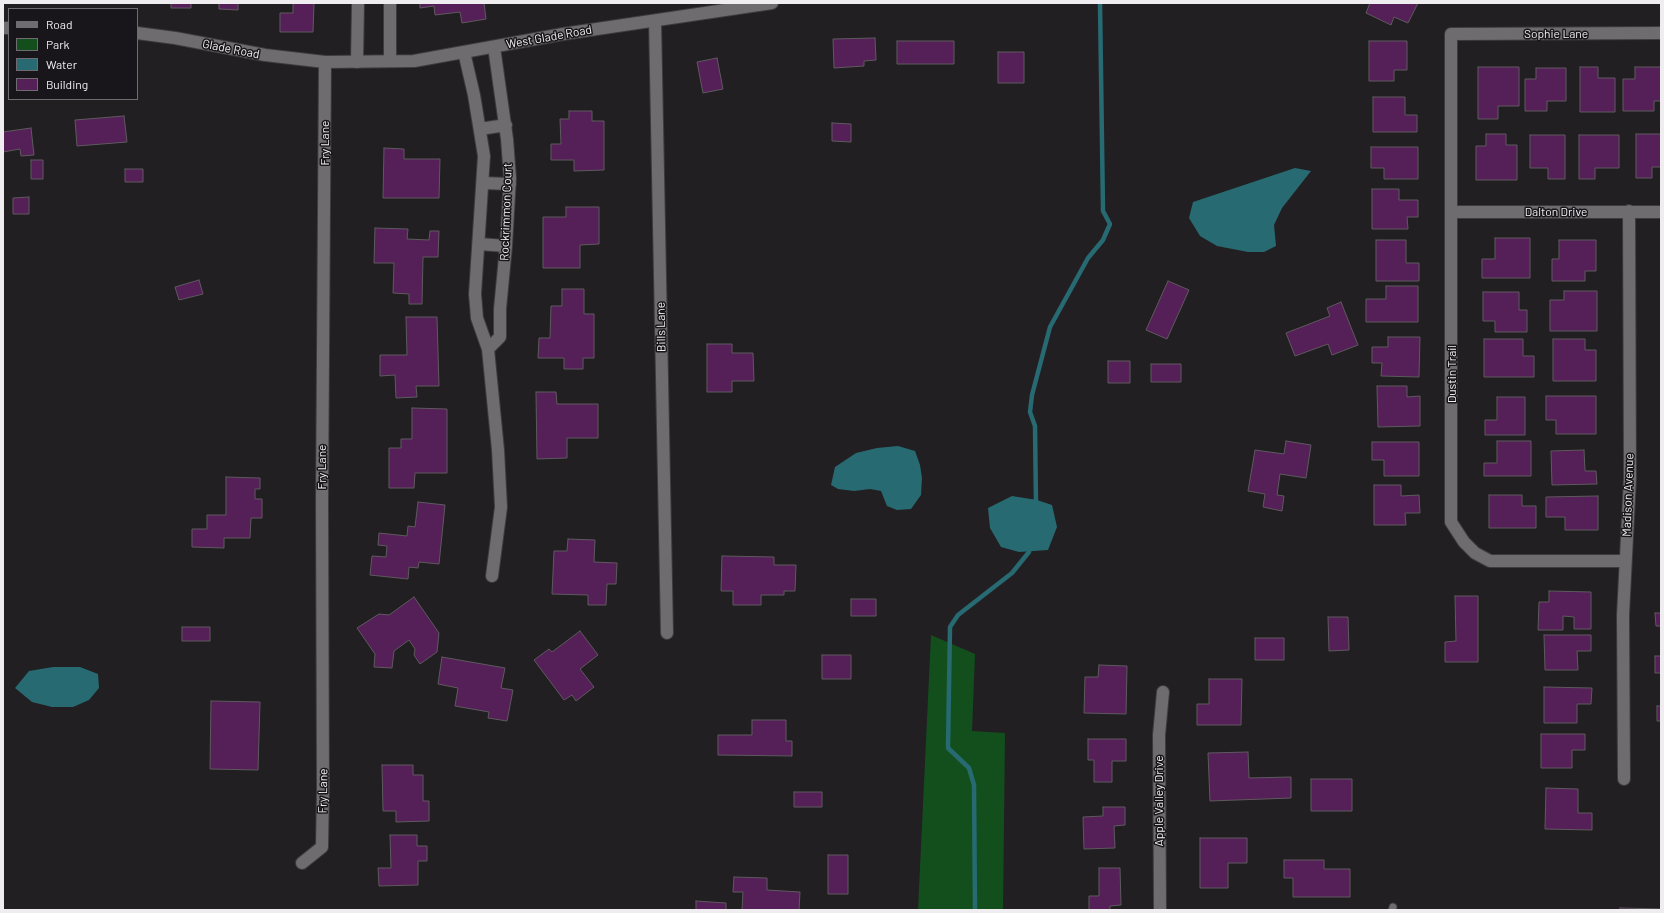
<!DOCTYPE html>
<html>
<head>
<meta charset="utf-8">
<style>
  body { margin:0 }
  #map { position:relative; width:1664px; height:913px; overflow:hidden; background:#221f23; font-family:Barlow,sans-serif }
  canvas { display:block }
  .frame { position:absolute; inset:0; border:4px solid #efedf0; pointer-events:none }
  .legend { position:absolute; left:8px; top:8px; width:130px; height:92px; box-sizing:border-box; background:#18161a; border:1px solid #6e6c70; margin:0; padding:5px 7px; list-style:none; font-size:12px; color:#efedf0 }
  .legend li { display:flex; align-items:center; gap:8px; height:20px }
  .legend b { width:20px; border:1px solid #6e6c70 }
</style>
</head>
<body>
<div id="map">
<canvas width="1664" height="913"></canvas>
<div class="frame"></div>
<ul class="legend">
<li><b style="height:5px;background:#6f6c70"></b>Road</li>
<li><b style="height:11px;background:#134f1d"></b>Park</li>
<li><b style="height:11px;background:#276a72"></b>Water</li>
<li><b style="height:11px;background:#551f58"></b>Building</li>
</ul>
</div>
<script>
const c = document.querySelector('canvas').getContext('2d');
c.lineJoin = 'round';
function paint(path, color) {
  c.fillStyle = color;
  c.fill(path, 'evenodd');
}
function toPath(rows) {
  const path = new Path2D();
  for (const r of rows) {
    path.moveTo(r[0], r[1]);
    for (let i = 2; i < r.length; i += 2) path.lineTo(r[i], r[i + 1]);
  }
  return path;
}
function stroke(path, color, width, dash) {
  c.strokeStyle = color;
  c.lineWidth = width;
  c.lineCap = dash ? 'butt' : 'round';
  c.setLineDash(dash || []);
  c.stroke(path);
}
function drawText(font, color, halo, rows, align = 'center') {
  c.font = font + ' Barlow,sans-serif';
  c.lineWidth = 3;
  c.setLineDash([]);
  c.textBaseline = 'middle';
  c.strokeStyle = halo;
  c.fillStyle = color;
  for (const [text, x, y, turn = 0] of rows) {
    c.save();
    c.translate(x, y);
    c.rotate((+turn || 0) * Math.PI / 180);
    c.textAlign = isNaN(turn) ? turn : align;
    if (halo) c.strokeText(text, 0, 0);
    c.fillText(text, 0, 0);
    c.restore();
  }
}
paint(toPath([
  [931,635,975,654,972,731,1005,733,1003,910,918,910]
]), '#134f1d');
paint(toPath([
  [1295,168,1311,171,1282,208,1274,225,1276,246,1264,252,1248,252,1217,246,1200,236,1189,218,1193,202],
  [898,446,915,451,920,465,922,478,921,495,911,509,897,510,887,506,881,491,870,489,854,491,838,489,831,485,835,467,856,453,877,448],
  [1012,496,1037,500,1052,505,1057,527,1048,550,1019,552,1001,547,990,528,988,508],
  [53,667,80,667,98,674,99,688,89,700,73,707,52,707,32,702,15,688,29,671]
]), '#276a72');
stroke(toPath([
  [1036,505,1035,426,1030,412,1032,395,1050,327,1088,258,1103,240,1110,224,1103,211,1100,3],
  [975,910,974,785,969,768,948,748,950,627,958,615,1012,573,1029,552,1030,546]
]), '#276a72', 4.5);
const building = toPath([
  [171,3,191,3,191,8,171,8,171,3],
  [219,3,238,3,238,10,219,9,219,3],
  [293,3,334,3,314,3,313,32,280,32,280,13,293,13,293,3],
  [420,3,484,3,486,19,462,23,460,12,435,15,434,6,420,8,420,3],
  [1370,3,1418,3,1408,23,1394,17,1391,25,1366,13,1370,3],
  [875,38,876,60,864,61,864,66,834,68,833,39,875,38],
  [897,41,954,41,954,64,897,64,897,41],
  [1369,41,1407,41,1407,70,1394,70,1394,81,1369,81,1369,41],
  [998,52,1024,52,1024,83,998,83,998,52],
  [717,58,723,89,703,93,697,62,717,58],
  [1478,67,1519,67,1519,106,1498,106,1498,119,1478,119,1478,67],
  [1580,67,1598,67,1598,78,1615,78,1615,112,1580,112,1580,67],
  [1635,67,1661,67,1661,101,1654,101,1654,111,1623,111,1623,79,1635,79,1635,67],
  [1536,68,1566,68,1566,101,1547,101,1547,111,1525,111,1525,79,1536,79,1536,68],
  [1373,97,1405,97,1405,115,1417,115,1417,132,1373,132,1373,97],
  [569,111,592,111,592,121,604,121,604,170,574,171,574,160,551,160,551,144,561,144,560,119,569,119,569,111],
  [124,116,127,142,77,146,75,120,124,116],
  [832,123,851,124,851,142,832,141,832,123],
  [31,128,34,155,21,156,20,149,3,152,3,132,31,128],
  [1486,134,1506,134,1506,145,1517,145,1517,180,1476,180,1476,146,1486,146,1486,134],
  [1636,134,1661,134,1661,167,1652,167,1652,178,1636,178,1636,134],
  [1530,135,1565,135,1565,179,1548,179,1548,168,1530,168,1530,135],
  [1579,135,1619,135,1619,168,1595,168,1595,179,1579,179,1579,135],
  [1371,147,1418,147,1418,179,1384,179,1384,168,1371,168,1371,147],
  [384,148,404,149,404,159,440,159,439,198,383,198,384,148],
  [31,160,43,160,43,179,31,179,31,160],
  [125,169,143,169,143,182,125,182,125,169],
  [1372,189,1399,189,1399,200,1418,200,1418,217,1407,217,1408,229,1372,229,1372,189],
  [29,197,29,214,13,214,13,198,29,197],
  [566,207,599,207,599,244,580,245,580,268,543,268,543,217,566,217,566,207],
  [375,228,408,229,407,239,429,240,430,231,439,231,438,257,423,257,422,304,409,304,409,294,393,293,394,263,374,263,375,228],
  [1495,238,1530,238,1530,278,1482,278,1482,259,1495,259,1495,238],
  [1376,240,1406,240,1406,263,1419,263,1419,281,1376,281,1376,240],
  [1559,240,1596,240,1596,271,1585,271,1585,281,1552,281,1552,259,1559,259,1559,240],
  [199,280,203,294,179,300,175,287,199,280],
  [1168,281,1189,290,1167,339,1146,330,1168,281],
  [1386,286,1418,286,1418,322,1366,322,1366,299,1386,299,1386,286],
  [562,289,584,289,584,314,594,314,594,358,583,358,583,369,564,369,564,358,538,358,539,338,550,338,551,306,562,306,562,289],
  [1564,291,1597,291,1597,331,1550,331,1550,300,1564,300,1564,291],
  [1483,292,1519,292,1519,310,1527,310,1527,332,1495,332,1495,321,1483,321,1483,292],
  [1341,302,1358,345,1332,355,1328,344,1295,356,1286,333,1330,316,1327,308,1341,302],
  [406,317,437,317,439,386,416,386,417,397,396,398,395,375,380,376,380,355,407,355,406,317],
  [1388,337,1420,337,1419,377,1381,376,1382,363,1372,363,1372,347,1388,347,1388,337],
  [1484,339,1523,339,1523,356,1534,356,1534,377,1484,377,1484,339],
  [1553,339,1585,339,1585,350,1596,350,1596,381,1553,381,1553,339],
  [707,344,732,344,732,353,753,353,754,381,732,381,732,392,707,392,707,344],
  [1108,361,1130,361,1130,383,1108,383,1108,361],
  [1151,364,1181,364,1181,382,1151,382,1151,364],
  [1377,386,1407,386,1407,397,1420,396,1420,426,1378,427,1377,386],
  [536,392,556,392,557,404,598,404,598,438,567,438,567,458,537,459,536,392],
  [1546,396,1596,396,1596,434,1556,434,1556,420,1546,420,1546,396],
  [1497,397,1525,397,1525,435,1485,435,1485,420,1497,420,1497,397],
  [412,408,447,409,447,473,415,473,414,488,389,488,389,448,401,448,401,439,412,439,412,408],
  [1286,441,1311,445,1306,478,1280,474,1277,495,1284,496,1282,511,1263,507,1265,494,1248,491,1255,450,1284,454,1286,441],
  [1497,441,1531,441,1531,476,1484,476,1484,463,1497,463,1497,441],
  [1372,442,1419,442,1419,476,1384,476,1384,460,1372,460,1372,442],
  [1584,450,1585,471,1596,471,1597,484,1552,485,1551,451,1584,450],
  [226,477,260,478,260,489,255,489,255,499,262,499,262,518,251,518,250,538,224,538,224,548,192,547,192,529,207,529,207,515,226,515,226,477],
  [1374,485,1401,485,1401,496,1419,495,1420,513,1405,513,1406,525,1374,525,1374,485],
  [1489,495,1522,495,1522,506,1536,506,1536,528,1489,528,1489,495],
  [1598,496,1598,530,1565,530,1565,517,1546,517,1546,497,1598,496],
  [418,502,445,505,439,564,419,562,418,568,409,567,408,579,370,575,372,556,386,557,387,546,378,545,379,533,407,536,408,526,415,527,418,502],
  [568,539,595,540,594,562,617,563,616,584,607,584,606,605,588,605,588,595,552,594,554,551,567,551,568,539],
  [722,556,774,557,774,565,796,565,795,591,784,591,784,595,761,595,761,605,733,605,733,591,721,591,722,556],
  [1549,591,1591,592,1591,629,1574,629,1574,617,1563,616,1563,630,1538,630,1539,602,1549,602,1549,591],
  [1455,596,1478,596,1478,662,1445,662,1445,642,1456,641,1455,596],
  [414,597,439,633,437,652,420,664,414,655,415,649,409,640,394,651,392,668,374,667,375,654,357,628,379,614,389,615,414,597],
  [851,599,876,599,876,616,851,616,851,599],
  [1655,613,1661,613,1661,626,1656,626,1655,613],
  [1328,617,1348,617,1349,650,1329,651,1328,617],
  [182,627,210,627,210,641,182,641,182,627],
  [580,631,598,655,580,669,594,687,576,701,572,695,564,700,534,660,549,649,552,652,580,631],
  [1544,635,1591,635,1591,651,1577,651,1578,670,1545,670,1544,635],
  [1255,638,1284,638,1284,660,1255,660,1255,638],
  [822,655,851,655,851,679,822,679,822,655],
  [1655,656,1661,656,1661,673,1655,673,1655,656],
  [442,657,505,668,501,688,513,690,507,721,488,718,489,712,455,706,458,688,438,684,442,657],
  [1099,665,1127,666,1126,714,1084,713,1085,677,1098,677,1099,665],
  [1209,679,1242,679,1241,725,1197,725,1197,704,1209,704,1209,679],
  [1544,687,1592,688,1591,704,1577,704,1577,723,1544,723,1544,687],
  [211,701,260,702,258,770,210,769,211,701],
  [1657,706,1661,706,1661,721,1657,721,1657,706],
  [752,720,786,720,786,741,792,741,792,756,718,755,718,735,752,735,752,720],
  [1541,734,1585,734,1585,750,1572,750,1572,768,1541,768,1541,734],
  [1088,739,1126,739,1126,761,1112,761,1112,782,1094,782,1094,760,1088,760,1088,739],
  [1248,752,1249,778,1291,777,1291,798,1210,801,1208,753,1248,752],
  [382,765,413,765,413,775,423,775,423,801,429,801,429,821,396,822,396,811,383,811,382,765],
  [1311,779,1352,779,1352,811,1311,811,1311,779],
  [1546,788,1578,789,1578,813,1592,813,1592,830,1545,829,1546,788],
  [794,792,822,792,822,807,794,807,794,792],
  [1103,807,1125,807,1125,825,1114,826,1115,848,1084,849,1083,817,1103,816,1103,807],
  [390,835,417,835,417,846,427,846,427,861,418,861,418,885,379,886,378,868,391,868,390,835],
  [1200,838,1247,838,1247,863,1228,863,1228,888,1200,888,1200,838],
  [828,855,848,855,848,894,828,894,828,855],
  [1284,860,1324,860,1324,869,1350,869,1350,897,1293,897,1293,878,1284,878,1284,860],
  [1099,868,1120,868,1121,905,1110,906,1110,910,1089,910,1089,896,1099,896,1099,868],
  [734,877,767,878,767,890,800,892,799,910,742,910,743,892,733,892,734,877],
  [696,901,726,903,726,910,696,910,696,901],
  [1620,908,1661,909,1661,910,1620,910,1620,908]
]);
paint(building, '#551f58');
stroke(building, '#5e5a5e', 1);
const lane = toPath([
  [1392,910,1393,907]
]);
const street = toPath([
  [390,3,390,61],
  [655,21,667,633],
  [464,52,474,95,484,156,475,294,477,318,488,349,498,450,501,507,492,576],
  [357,62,358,3],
  [480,129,506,125],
  [483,183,510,184],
  [1452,212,1661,212],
  [479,244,506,246],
  [488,349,500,337,500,309,506,246,510,178,507,139,494,47],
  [1625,561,1490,561,1475,553,1464,542,1451,522,1451,34,1661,33],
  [1624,779,1623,615,1630,478,1629,211],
  [302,863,322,847,323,789,322,500,325,62],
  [1160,910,1159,735,1163,692]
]);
const secondary = toPath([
  [3,28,9,28],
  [137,33,175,38,265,55,325,62,414,61,563,34,772,3]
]);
stroke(lane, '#3d3b3e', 9);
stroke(street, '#3d3b3e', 14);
stroke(secondary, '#3d3b3e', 14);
stroke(lane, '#6f6c70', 7);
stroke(street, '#6f6c70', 12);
stroke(secondary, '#6f6c70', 12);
drawText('12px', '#efedf0', '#18161a', [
  ["Sophie Lane",1556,34],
  ["West Glade Road",549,37,-10],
  ["Glade Road",231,49,11],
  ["Fry Lane",325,143,-90],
  ["Rockrimmon Court",506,212,-88],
  ["Dalton Drive",1556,212],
  ["Bills Lane",661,327,-91],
  ["Dustin Trail",1452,374,-90],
  ["Fry Lane",322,467,-90],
  ["Madison Avenue",1628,495,-88],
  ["Fry Lane",323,791,-89],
  ["Apple Valley Drive",1159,801,-90]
]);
</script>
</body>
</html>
